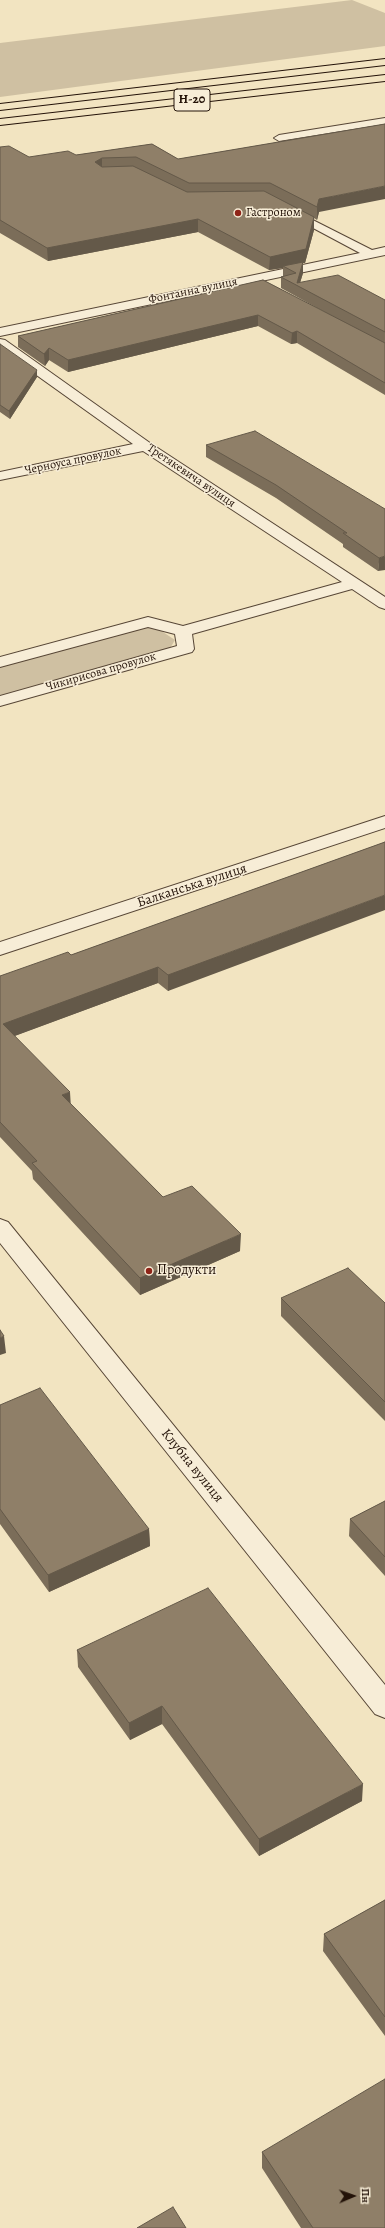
<!DOCTYPE html>
<html>
<head>
<meta charset="utf-8">
<style>
  body { margin:0 }
  #map { position:relative; width:385px; height:2228px; overflow:hidden; background:#f2e4c1; font-family:Alegreya,serif }
  canvas { display:block }
  .north { position:absolute; left:333px; top:2176px; width:40px; height:40px; -webkit-text-stroke:3px #f7edd7; paint-order:stroke; rotate:88deg; font-size:11px; font-weight:700; line-height:16px; text-align:center; color:#231208 }
  .north::after { content:''; display:block; margin:auto; width:14px; height:18px; background:#231208; clip-path:polygon(50% 0,100% 100%,50% 72%,0 100%) }
</style>
</head>
<body>
<div id="map">
<canvas width="385" height="2228"></canvas>
<div class="north">Пн</div>
</div>
<script>
const c = document.querySelector('canvas').getContext('2d');
c.lineJoin = 'round';
function paint(path, color) {
  c.fillStyle = color;
  c.fill(path, 'evenodd');
}
function toPath(rows) {
  const path = new Path2D();
  for (const r of rows) {
    path.moveTo(r[0], r[1]);
    for (let i = 2; i < r.length; i += 2) path.lineTo(r[i], r[i + 1]);
  }
  return path;
}
function stroke(path, color, width, dash) {
  c.strokeStyle = color;
  c.lineWidth = width;
  c.lineCap = dash ? 'butt' : 'round';
  c.setLineDash(dash || []);
  c.stroke(path);
}
function drawText(font, color, halo, rows, align = 'center') {
  c.font = font + ' Alegreya,serif';
  c.lineWidth = 3;
  c.setLineDash([]);
  c.textBaseline = 'middle';
  c.strokeStyle = halo;
  c.fillStyle = color;
  for (const [text, x, y, turn = 0] of rows) {
    c.save();
    c.translate(x, y);
    c.rotate((+turn || 0) * Math.PI / 180);
    c.textAlign = isNaN(turn) ? turn : align;
    if (halo) c.strokeText(text, 0, 0);
    c.fillText(text, 0, 0);
    c.restore();
  }
}
paint(toPath([
  [352,0,385,13,385,46,0,97,0,43],
  [137,628,157,628,175,640,169,650,0,698,0,665]
]), '#cfc0a2');
const minor = toPath([
  [385,118,385,124,279,141,274,138,279,135,385,118],
  [289,208,372,250,385,247,385,255,0,336,0,328,360,253,285,213,283,211,289,208],
  [0,339,5,340,150,443,385,597,385,609,379,607,352,589,192,634,194,649,192,652,0,706,0,696,177,646,175,634,148,627,0,667,0,657,148,617,183,626,342,582,143,451,0,480,0,472,133,444,0,349,0,339],
  [385,816,385,828,0,955,0,942,385,816],
  [0,1219,8,1222,385,1685,385,1718,375,1714,0,1243,0,1219]
]);
const major = toPath([
  [385,59,385,65,0,110,0,104,385,59],
  [385,75,385,81,0,125,0,119,385,75]
]);
stroke(minor, '#574636', 2);
stroke(major, '#231208', 2);
paint(minor, '#f7edd7');
paint(major, '#f2e4c1');
paint(toPath([
  [385,124,319,212,317,220,314,218,314,230,305,263,303,263,303,273,300,283,385,300,385,395,297,343,291,344,258,326,68,372,49,360,45,366,18,347,18,336,263,280,339,320,281,288,281,277,283,276,283,268,269,270,198,232,48,261,0,233,0,147,29,157,76,155,152,144,178,159],
  [0,344,37,377,10,419,0,412],
  [206,445,385,509,378,571,343,547,343,544,276,498,206,457],
  [385,842,168,991,158,983,14,1036,71,1104,163,1197,240,1251,140,1295,33,1179,32,1171,0,1137,0,976,71,955],
  [281,1298,385,1303,385,1421,281,1316],
  [0,1405,149,1529,150,1546,49,1592,0,1524],
  [385,1501,385,1576,349,1536,350,1519],
  [77,1650,362,1801,259,1856,162,1724,130,1740,78,1667],
  [385,1900,385,2036,323,1951,324,1934],
  [262,2152,385,2228,301,2228,262,2168]
]), '#7b6d59');
paint(toPath([
  [102,158,102,170,95,162],
  [385,186,385,199,319,212,317,220,317,207,319,199],
  [314,217,314,230,305,263,303,263,303,273,299,286,297,283,303,263,283,266,283,268,269,270,270,257],
  [198,219,198,232,48,261,47,248],
  [258,315,258,326,68,372,68,360],
  [297,331,297,343,291,344,292,333],
  [49,348,49,360,45,366,44,354],
  [37,370,37,377,10,419,9,411],
  [385,556,385,570,378,571,379,558],
  [385,895,385,910,168,991,168,975],
  [158,967,158,983,4,1040,3,1024],
  [70,1092,71,1108,62,1095],
  [241,1234,240,1251,140,1295,140,1278],
  [4,1336,6,1353,0,1355,0,1338],
  [149,1529,150,1546,49,1592,48,1575],
  [162,1706,162,1724,130,1740,129,1723],
  [363,1784,362,1801,259,1856,259,1839]
]), '#645949');
const building = toPath([
  [385,124,385,186,319,199,317,207,270,183,189,183,136,157,102,158,95,162,102,167,133,166,187,192,264,191,314,217,306,249,270,257,198,219,47,248,0,220,0,147,9,146,29,157,68,151,76,155,152,144,178,159,385,124],
  [303,262,297,283,338,275,385,300,385,332,281,277,296,273,283,266,303,262],
  [263,280,385,343,385,383,297,331,292,333,258,315,68,360,49,348,44,354,18,336,263,280],
  [0,344,37,370,9,411,0,405,0,344],
  [255,431,385,509,385,556,379,558,343,533,347,533,276,485,206,445,255,431],
  [385,842,385,895,168,975,158,967,3,1024,70,1092,62,1095,163,1197,192,1186,241,1234,140,1278,32,1163,37,1161,0,1122,0,976,68,952,71,955,385,842],
  [348,1268,385,1303,385,1402,281,1298,348,1268],
  [0,1330,4,1336,0,1338,0,1330],
  [40,1388,149,1529,48,1575,0,1509,0,1405,40,1388],
  [385,1501,385,1557,350,1519,385,1501],
  [208,1588,363,1784,259,1839,162,1706,129,1723,77,1650,208,1588],
  [385,1900,385,2017,324,1934,385,1900],
  [385,2079,385,2228,313,2228,262,2152,385,2079],
  [173,2207,186,2228,137,2228,173,2207]
]);
paint(building, '#8f7f68');
stroke(building, '#645949', 1);
for (const [x, y, r, color] of [
  [238,213,4,"#8f2418"],
  [149,1271,4,"#8f2418"]
]) {
  const dot = new Path2D();
  dot.arc(x, y, r, 0, 2 * Math.PI);
  c.fillStyle = color;
  c.fill(dot);
  stroke(dot, '#f7edd7', 1.5);
}
drawText('12px', '#231208', '#f7edd7', [
  ["Гастроном",246,213]
], 'left');
drawText('12px', '#231208', '#f7edd7', [
  ["Фонтанна вулиця",193,291,-12],
  ["Черноуса провулок",73,461,-12],
  ["Третякевича вулиця",191,476,34],
  ["Чикирисова провулок",101,672,-16]
]);
for (const [x, y, w] of [
  [192,100,36]
]) {
  const box = new Path2D();
  box.roundRect(x - w / 2, y - 11, w, 22, 3);
  c.fillStyle = '#f7edd7';
  c.fill(box);
  stroke(box, '#231208', 1);
}
drawText('bold 13px', '#231208', null, [
  ["Н-20",192,100]
]);
drawText('14px', '#231208', '#f7edd7', [
  ["Балканська вулиця",192,886,-18],
  ["Клубна вулиця",192,1466,51]
]);
drawText('14px', '#231208', '#f7edd7', [
  ["Продукти",157,1271]
], 'left');
</script>
</body>
</html>
